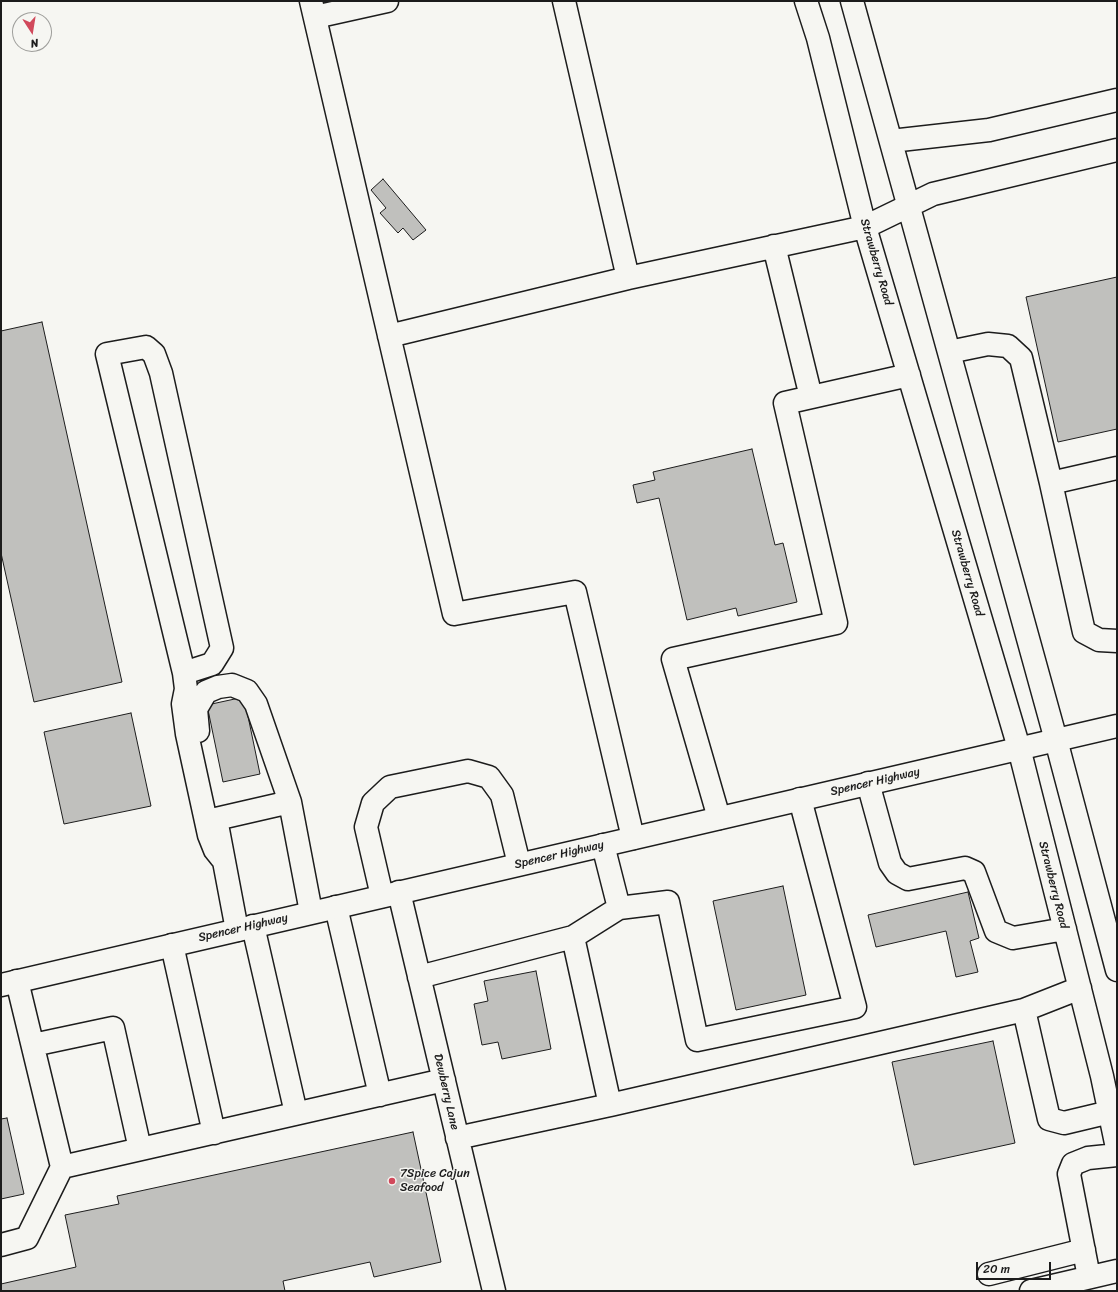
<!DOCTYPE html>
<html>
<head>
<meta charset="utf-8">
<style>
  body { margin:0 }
  #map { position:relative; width:1118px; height:1292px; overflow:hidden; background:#f6f6f2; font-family:Sriracha,sans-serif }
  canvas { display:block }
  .frame { position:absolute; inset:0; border:2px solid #1c1c1c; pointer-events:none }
  .north { position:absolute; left:12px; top:12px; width:40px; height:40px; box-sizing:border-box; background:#f6f6f2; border:1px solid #9f9f9c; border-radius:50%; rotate:168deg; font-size:11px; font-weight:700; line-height:16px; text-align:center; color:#1c1c1c }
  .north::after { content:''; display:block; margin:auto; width:14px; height:18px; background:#d1495b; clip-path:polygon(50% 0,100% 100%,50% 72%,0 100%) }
  .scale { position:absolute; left:976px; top:1262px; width:75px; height:18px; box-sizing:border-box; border:2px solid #1c1c1c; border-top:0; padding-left:5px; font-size:12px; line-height:14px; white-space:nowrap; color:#1c1c1c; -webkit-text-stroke:3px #f6f6f2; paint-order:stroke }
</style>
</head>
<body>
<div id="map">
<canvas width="1118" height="1292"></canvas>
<div class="frame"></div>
<div class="north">N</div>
<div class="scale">20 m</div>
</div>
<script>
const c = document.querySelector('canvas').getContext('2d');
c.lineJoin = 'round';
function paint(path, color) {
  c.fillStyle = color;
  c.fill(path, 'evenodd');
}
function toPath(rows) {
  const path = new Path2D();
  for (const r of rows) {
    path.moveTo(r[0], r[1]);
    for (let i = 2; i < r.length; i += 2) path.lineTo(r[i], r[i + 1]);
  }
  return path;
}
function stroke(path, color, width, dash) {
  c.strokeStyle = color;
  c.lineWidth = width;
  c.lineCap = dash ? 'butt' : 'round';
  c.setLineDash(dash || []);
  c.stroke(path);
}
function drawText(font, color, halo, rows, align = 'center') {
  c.font = font + ' Sriracha,sans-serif';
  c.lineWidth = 3;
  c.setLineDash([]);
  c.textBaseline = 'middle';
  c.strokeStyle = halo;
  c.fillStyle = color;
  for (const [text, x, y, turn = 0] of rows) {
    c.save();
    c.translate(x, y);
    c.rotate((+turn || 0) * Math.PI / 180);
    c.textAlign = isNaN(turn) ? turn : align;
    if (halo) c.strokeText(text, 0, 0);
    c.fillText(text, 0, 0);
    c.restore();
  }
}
const building = toPath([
  [383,179,426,230,413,240,403,228,398,233,380,213,386,208,371,190,383,179],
  [1117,277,1117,429,1058,442,1026,297,1117,277],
  [42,322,122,682,34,702,1,553,1,331,42,322],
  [752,449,775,545,783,543,797,602,738,616,736,608,687,620,659,498,637,503,633,485,655,480,653,472,752,449],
  [244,697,260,774,223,782,207,705,244,697],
  [131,713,151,806,64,824,44,732,131,713],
  [783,886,806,995,736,1010,713,901,783,886],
  [968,892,979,938,970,941,978,972,956,977,946,931,876,947,868,915,968,892],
  [536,971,551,1049,502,1059,498,1042,482,1045,474,1004,488,1001,484,981,536,971],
  [993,1041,1015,1143,914,1165,892,1062,993,1041],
  [7,1118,24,1194,1,1199,1,1119,7,1118],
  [413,1132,441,1262,374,1277,370,1262,283,1281,285,1291,1,1291,1,1284,76,1267,65,1215,119,1204,117,1196,413,1132]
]);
paint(building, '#c0c0bd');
stroke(building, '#1c1c1c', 1);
const minor = toPath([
  [311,1,454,614,575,592,633,838],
  [564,1,628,278],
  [806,1,818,38,865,227,1019,748,1102,1076,1117,1148],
  [852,1,1056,740,1117,970],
  [315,17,387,1],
  [891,141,989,130,1117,100],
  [774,246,811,397],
  [389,336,628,278,865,227,933,194,1117,150],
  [949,352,988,344,1008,346,1021,358,1051,483],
  [1117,468,1051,483,1084,632,1099,640,1117,641],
  [184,673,212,664,222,648,161,373,154,354,146,347,107,354,184,673,186,689,183,704,187,734,209,835,215,850,223,860],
  [198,731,196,709,206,692,218,687,232,685,247,691,256,704,290,802],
  [868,783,890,863,897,873,908,879,965,868,974,872,996,931,1013,938,1065,929],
  [719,818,673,659,836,623,785,403,909,375],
  [603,845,619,908,668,902,697,1040,855,1007,800,799],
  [399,892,494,1291],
  [382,896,366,827,373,803,390,787,468,771,489,777,502,795,519,864],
  [336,907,380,1095],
  [253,926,296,1113],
  [237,930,216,819,290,802,311,912],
  [172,945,214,1133],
  [419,977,573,937],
  [17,981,62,1167],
  [1024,1010,1080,988],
  [33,1045,113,1028,140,1149],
  [610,1105,1024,1010,1049,1119,1064,1123,1110,1112],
  [457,1138,610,1105,573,937,619,908],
  [1,1245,27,1238,62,1167,444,1080],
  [989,1274,1084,1250],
  [1089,1277,1069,1174,1073,1164,1088,1158,1117,1155],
  [1031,1291,1117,1271]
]);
const major = toPath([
  [1,985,1117,726]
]);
stroke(minor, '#1c1c1c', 25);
stroke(major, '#1c1c1c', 25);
stroke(minor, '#f6f6f2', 22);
stroke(major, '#f6f6f2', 22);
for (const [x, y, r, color] of [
  [392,1181,4,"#d1495b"]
]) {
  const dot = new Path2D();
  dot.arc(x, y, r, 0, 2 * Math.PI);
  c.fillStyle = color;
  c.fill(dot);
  stroke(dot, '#f6f6f2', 1.5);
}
drawText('12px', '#1c1c1c', '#f6f6f2', [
  ["Strawberry Road",876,262,74],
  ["Strawberry Road",967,573,74],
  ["Spencer Highway",875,782,-13],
  ["Spencer Highway",559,855,-13],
  ["Strawberry Road",1053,885,76],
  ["Spencer Highway",243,928,-13],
  ["Dewberry Lane",446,1092,77]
]);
drawText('12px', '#1c1c1c', '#f6f6f2', [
  ["7Spice Cajun",400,1174],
  ["Seafood",400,1188]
], 'left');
</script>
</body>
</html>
